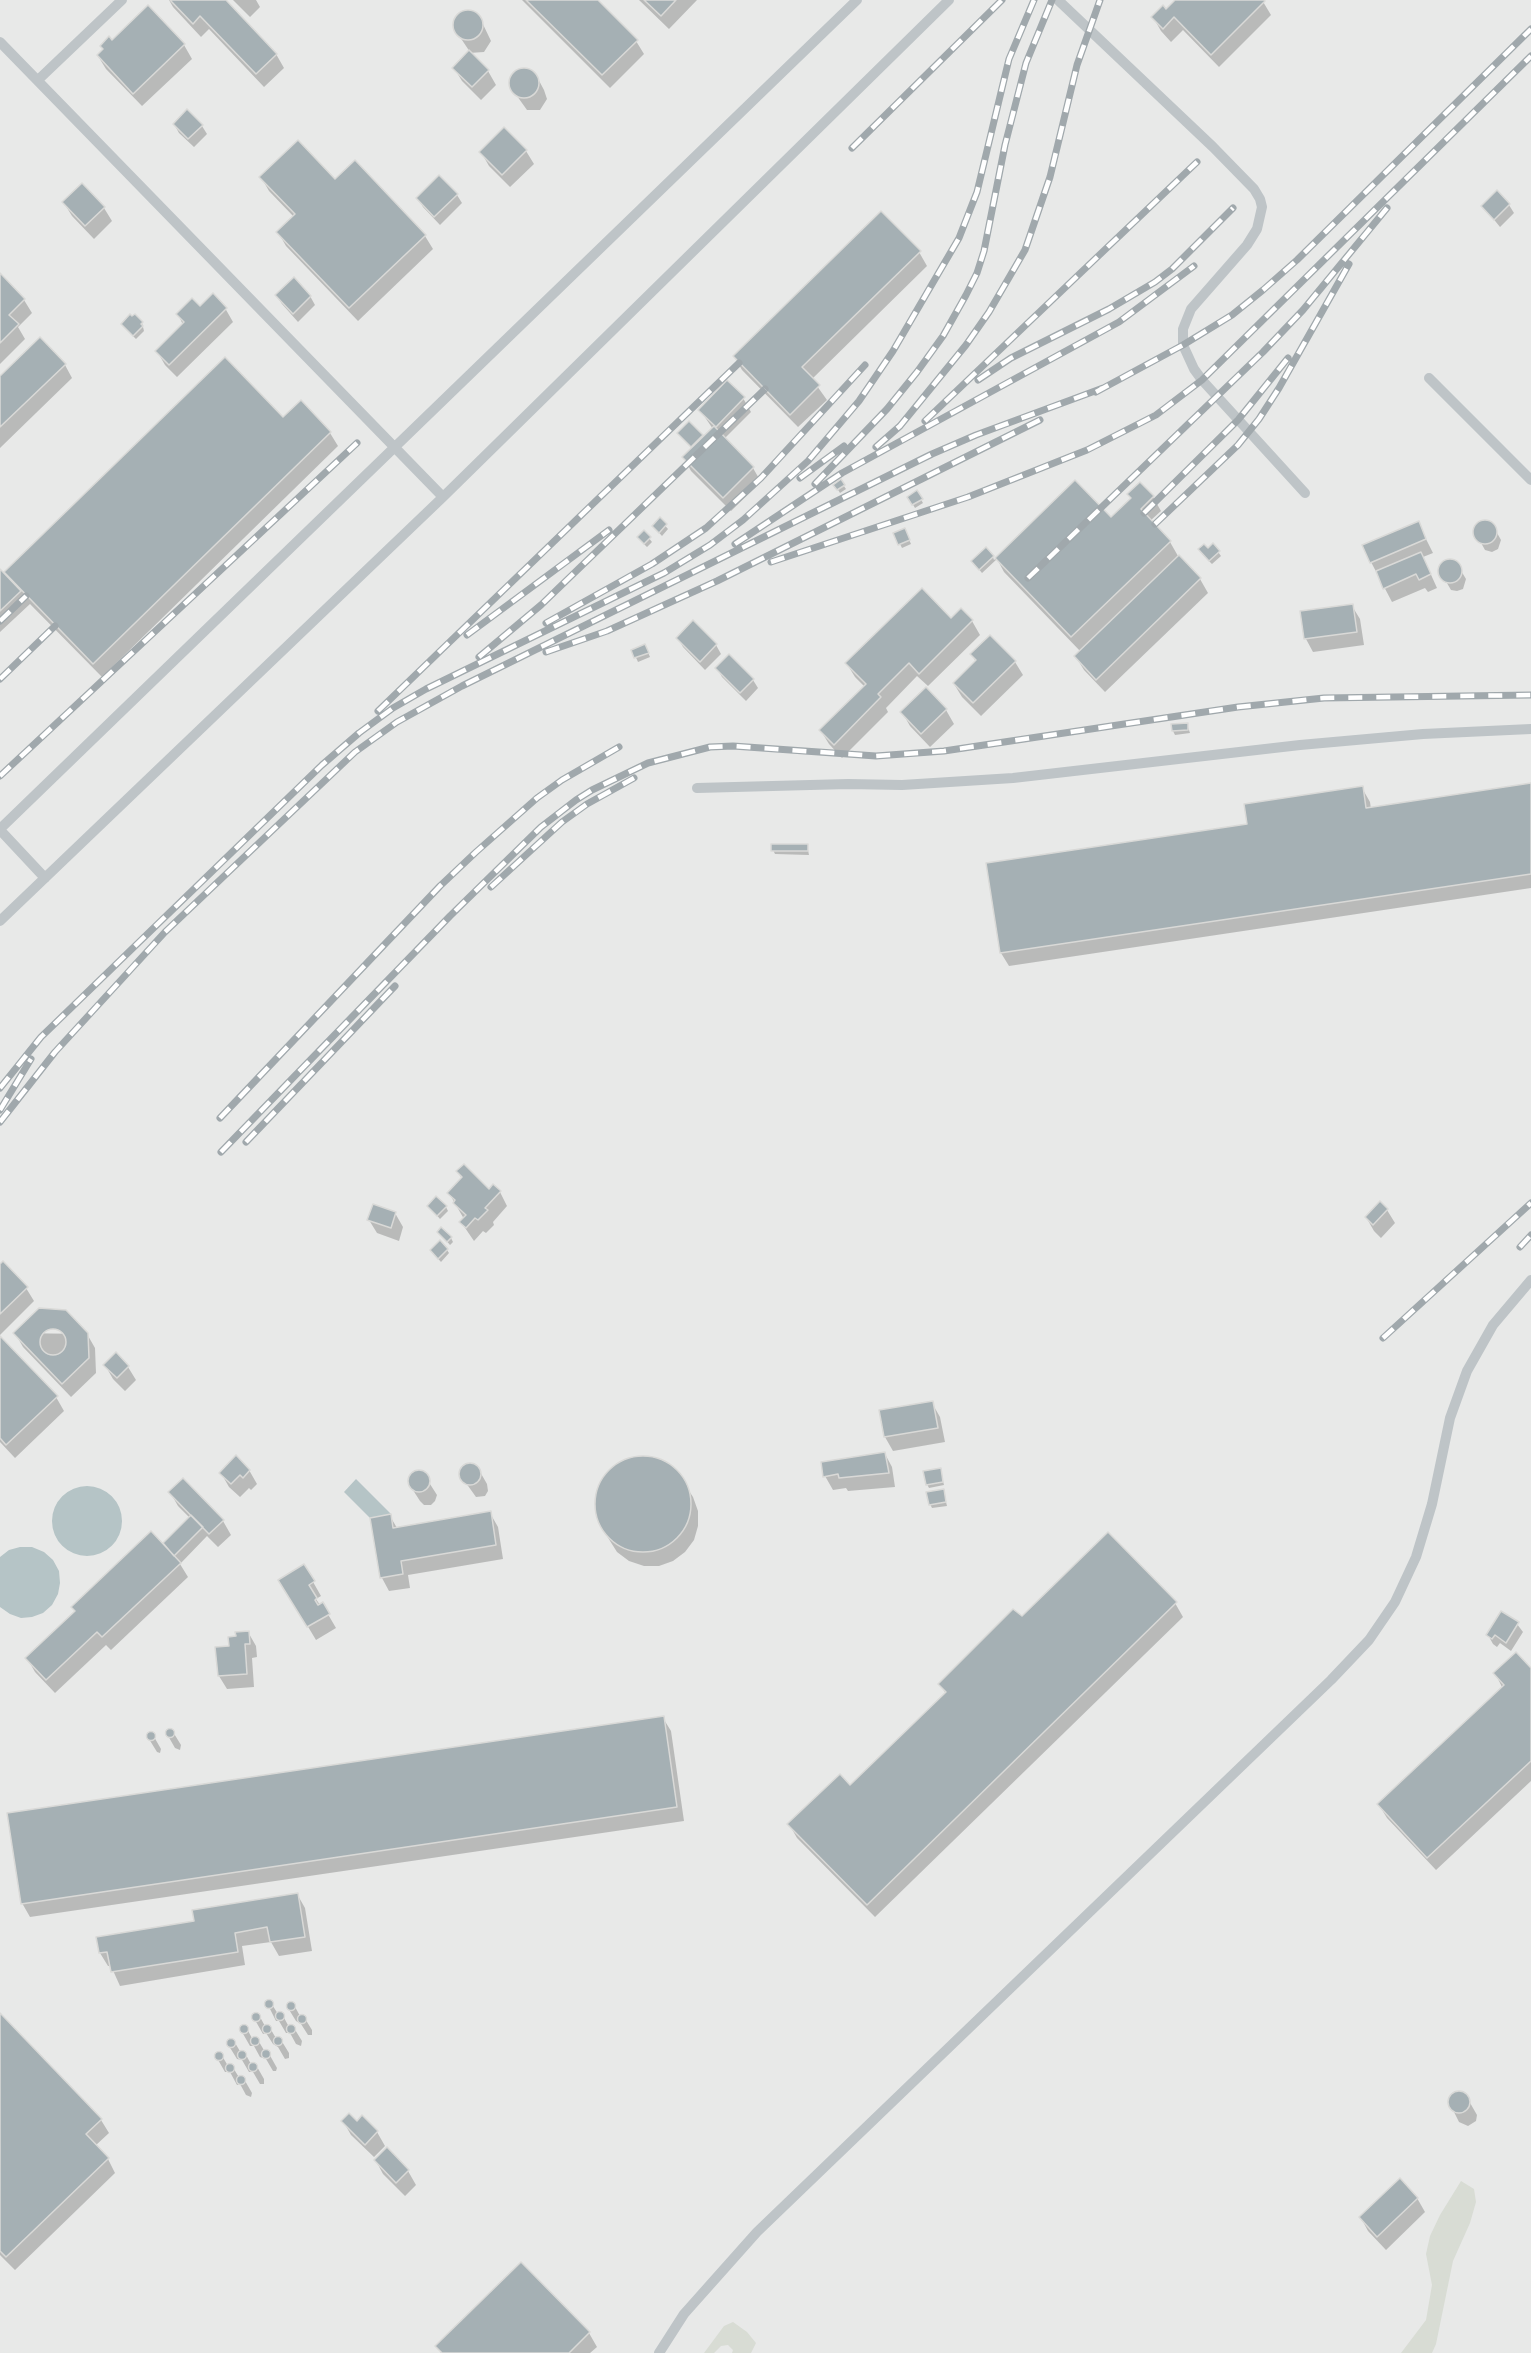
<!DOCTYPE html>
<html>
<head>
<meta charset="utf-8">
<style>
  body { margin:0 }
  canvas { display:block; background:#f8f7f5 }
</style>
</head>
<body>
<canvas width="1531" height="2353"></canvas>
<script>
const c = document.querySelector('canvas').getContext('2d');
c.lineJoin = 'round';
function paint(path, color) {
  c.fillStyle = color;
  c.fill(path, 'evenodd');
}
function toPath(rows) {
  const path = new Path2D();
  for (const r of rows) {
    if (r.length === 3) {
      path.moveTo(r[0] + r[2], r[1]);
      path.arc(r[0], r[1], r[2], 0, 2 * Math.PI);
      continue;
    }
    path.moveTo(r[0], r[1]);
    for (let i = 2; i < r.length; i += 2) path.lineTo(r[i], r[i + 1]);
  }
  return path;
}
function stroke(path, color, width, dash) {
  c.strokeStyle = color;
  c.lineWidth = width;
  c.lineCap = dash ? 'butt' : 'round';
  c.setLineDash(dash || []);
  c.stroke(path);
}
paint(toPath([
  [0,0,1531,0,1531,2353,0,2353]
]), '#e8e9e8');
paint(toPath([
  [1461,2181,1474,2189,1476,2202,1470,2223,1453,2261,1436,2344,1432,2353,1401,2353,1426,2320,1432,2285,1426,2254,1430,2236,1440,2215],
  [733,2322,747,2332,756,2343,751,2353,732,2353,733,2350,728,2345,721,2346,714,2353,704,2353,724,2326]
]), '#d8dcd4');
paint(toPath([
  [356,1479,391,1514,370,1518,344,1492],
  [87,1521,35],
  [20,1547,32,1547,44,1552,53,1560,59,1571,60,1583,58,1594,52,1605,43,1613,32,1617,21,1618,10,1614,0,1607,0,1557,9,1550]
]), '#b5c4c6');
paint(toPath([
  [169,0,224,0,276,54,284,68,264,87,209,29,201,37,173,7],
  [233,0,256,0,260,7,250,17],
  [522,0,596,0,636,41,644,54,610,88],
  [639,0,697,0,669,29],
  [1177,0,1262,0,1271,15,1219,67,1183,30,1171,42,1161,31,1153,17,1166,11],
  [148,8,184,45,192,59,142,106,106,69,98,56],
  [464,12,472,12,480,18,491,41,484,52,469,53,488,71,496,85,481,100,462,81,454,68,470,52,456,31,454,22],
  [519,70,529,70,536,75,544,90,547,99,540,110,527,110,512,89,512,76],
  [174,124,202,126,207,134,194,147,179,133],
  [526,151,534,164,510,187,489,166,481,152],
  [261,177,335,181,425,236,433,249,358,321,286,246,278,232,294,217,269,191],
  [457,195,462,203,440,225,423,207,418,198],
  [64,203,104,208,112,221,94,239,72,216],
  [1509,205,1514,213,1500,227,1483,206],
  [919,252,927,266,812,379,827,400,798,427,742,370,734,356],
  [0,275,24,300,32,313,18,327,25,339,0,364],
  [276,295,310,296,315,305,298,322,282,304],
  [225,308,233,322,177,377,165,365,157,351,183,325,178,314],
  [142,323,144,331,136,339,125,328],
  [225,359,283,419,330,433,338,446,102,677,30,604,0,632,0,571,4,574],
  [65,365,72,378,0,448,0,378],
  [743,398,751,412,724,439,753,468,761,482,731,511,691,471,684,458,693,449,679,433,702,436,703,438,713,429,700,410],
  [841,482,846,489,840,493,835,485],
  [1075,482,1110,519,1153,497,1161,511,1150,521,1170,542,1178,556,1200,579,1208,593,1105,692,1084,670,1076,657,1081,652,1004,572,997,559,982,573,973,562,993,557,994,560],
  [917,493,923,503,915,508,909,498],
  [660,520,668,529,662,536,653,526],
  [1483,522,1492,524,1501,540,1498,549,1492,552,1485,550,1480,541,1475,531,1477,525],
  [1418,523,1433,553,1423,557,1437,588,1428,592,1425,588,1392,602,1371,562],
  [644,532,652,542,647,547,641,541],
  [906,533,911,544,902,548,900,544],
  [1213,545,1221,556,1212,564,1202,554],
  [1451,561,1457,564,1466,579,1463,589,1457,591,1451,590,1440,571,1442,565],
  [1352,606,1360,619,1364,645,1313,652,1306,639],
  [951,620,972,621,980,635,928,686,917,676,886,708,888,712,842,758,829,744,821,731,865,687,855,677,847,664],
  [693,622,716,645,721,654,705,670,683,647,678,638],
  [647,650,650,657,638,662,633,651],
  [972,655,1015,662,1023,675,981,716,962,697,954,684,976,662],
  [717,668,753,680,758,688,746,701,722,677],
  [926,689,946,710,954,724,930,747,910,726,902,712],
  [1187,724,1190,733,1175,735,1173,731],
  [1531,785,1531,888,1009,966,1001,953,1249,825,1362,788,1370,802,1371,809],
  [807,845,809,855,775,854,773,850],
  [458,1172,489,1191,500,1192,507,1206,493,1222,494,1225,486,1233,483,1231,474,1241,461,1222,464,1219,449,1193,462,1179],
  [429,1206,446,1207,448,1211,440,1219],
  [1387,1210,1395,1223,1381,1238,1374,1231,1366,1217],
  [395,1213,403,1227,399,1241,377,1233,369,1220],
  [439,1232,451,1238,453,1242,450,1245],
  [447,1250,449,1253,441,1262,434,1254],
  [0,1266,26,1288,34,1301,0,1335],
  [15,1333,87,1334,95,1348,96,1373,71,1397,23,1347],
  [0,1338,56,1397,64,1411,15,1458,0,1442],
  [105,1365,128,1367,136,1380,125,1391,113,1379],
  [932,1403,940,1417,945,1442,893,1451,885,1437,881,1411],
  [885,1454,892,1467,895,1487,848,1491,846,1488,833,1490,825,1476],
  [636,1457,651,1457,664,1462,676,1471,693,1497,698,1511,698,1526,694,1540,685,1552,673,1561,659,1566,644,1566,629,1561,617,1552,600,1525,596,1511,596,1495,601,1481,610,1469,622,1461],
  [471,1464,479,1470,487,1484,488,1491,485,1496,476,1497,461,1476,461,1470,465,1466],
  [249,1470,257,1484,251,1490,249,1488,240,1497,229,1487,221,1473],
  [940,1470,944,1485,929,1488,927,1484],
  [414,1473,423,1473,437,1495,435,1501,431,1505,424,1505,420,1501,411,1487,410,1478],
  [183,1480,223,1521,231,1535,218,1547,207,1536,180,1564,188,1577,111,1650,106,1645,55,1693,35,1672,27,1658,168,1549,165,1544,190,1518,178,1506,170,1492],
  [943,1490,947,1506,932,1508,930,1504],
  [490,1513,498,1527,503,1559,408,1575,410,1588,389,1591,382,1578,390,1516,397,1528],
  [304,1566,321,1596,316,1599,320,1605,322,1604,336,1628,316,1640,280,1580],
  [1175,1603,1183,1617,875,1917,797,1838,789,1824,850,1787,946,1694,940,1684],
  [1517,1624,1523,1632,1511,1651,1500,1643,1497,1647,1493,1644,1488,1635],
  [248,1632,256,1646,257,1657,252,1658,254,1687,227,1689,219,1676,231,1648],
  [1531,1670,1531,1781,1436,1870,1387,1818,1379,1805,1502,1687,1495,1673],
  [663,1718,671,1731,684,1821,30,1917,22,1903],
  [168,1731,173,1732,181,1745,180,1750,175,1748,167,1734],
  [149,1734,153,1735,161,1749,160,1753,157,1752,149,1739],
  [297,1894,305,1908,312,1951,279,1956,271,1942,242,1946,245,1965,120,1986,111,1966,108,1966,100,1953,196,1922],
  [267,2003,271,2003,278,2014,282,2014,289,2027,294,2028,302,2041,301,2046,296,2044,290,2033,286,2033,279,2021,276,2021],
  [289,2004,294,2005,300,2016,304,2017,312,2030,312,2035,308,2035,301,2024,296,2021,288,2008],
  [0,2015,101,2120,109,2133,95,2146,108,2159,115,2173,15,2270,0,2255],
  [259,2015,266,2028,270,2028,277,2040,281,2040,289,2053,289,2058,285,2059,278,2047,273,2044,266,2033,263,2034,255,2020,254,2016],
  [243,2027,246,2027,253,2040,258,2040,265,2052,268,2052,277,2068,276,2071,273,2071,266,2059,260,2057,254,2046,250,2046,242,2032],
  [230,2041,234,2041,241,2053,245,2053,252,2066,256,2065,264,2079,264,2084,260,2084,253,2072,249,2072,242,2060,237,2059,229,2046],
  [217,2053,221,2054,228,2066,232,2066,240,2079,244,2079,252,2093,251,2097,246,2095,240,2084,237,2085,230,2072,225,2072,217,2058],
  [1459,2092,1465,2094,1477,2115,1476,2121,1468,2126,1459,2122,1449,2102,1453,2094],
  [343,2121,357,2123,377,2132,385,2146,374,2157,351,2135],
  [387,2149,408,2171,416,2185,405,2196,383,2174,376,2161],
  [1417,2198,1425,2212,1386,2250,1368,2231,1361,2218],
  [521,2264,589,2333,597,2347,590,2353,441,2353,437,2346]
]), '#0003');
const building = toPath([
  [170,0,226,0,277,54,256,74,200,16,193,24,170,0],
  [526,0,598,0,638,40,602,75,526,0],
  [644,0,676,0,661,16,644,0],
  [1175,0,1264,0,1265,1,1211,55,1174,17,1163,29,1151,17,1163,5,1166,9,1175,0],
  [148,5,185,44,133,94,97,55,103,49,100,46,109,36,112,40,148,5],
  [468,25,15],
  [469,50,489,70,472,87,452,68,469,50],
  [524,83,15],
  [187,109,203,125,188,139,173,124,187,109],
  [504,127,527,150,502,175,479,152,504,127],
  [298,140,335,179,355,160,426,235,349,308,276,232,295,214,259,177,298,140],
  [439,175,458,194,434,217,416,198,439,175],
  [82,183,105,207,85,226,62,202,82,183],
  [1497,190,1510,204,1494,220,1481,206,1497,190],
  [881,211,921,251,802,367,820,385,790,415,733,356,881,211],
  [0,273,25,299,9,315,19,324,0,343,0,273],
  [294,277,311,296,293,314,275,295,294,277],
  [213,293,227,308,169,365,155,351,184,322,176,314,192,298,200,306,213,293],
  [130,314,132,316,135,314,143,322,141,324,143,326,133,336,121,324,130,314],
  [40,337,66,364,0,427,0,376,40,337],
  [225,357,283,417,301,400,331,432,93,664,4,572,225,357],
  [727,380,745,397,716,427,698,410,727,380],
  [689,421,703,435,691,447,677,433,689,421],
  [714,426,754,467,723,498,682,457,714,426],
  [841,479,845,485,837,490,833,485,841,479],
  [1075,480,1111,517,1131,498,1127,494,1140,482,1154,496,1141,509,1171,541,1071,637,995,558,1075,480],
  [917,490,923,499,912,505,907,497,917,490],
  [660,517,667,524,659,533,652,526,660,517],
  [1485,532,12],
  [1419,521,1426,539,1370,563,1362,545,1419,521],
  [905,528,910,540,898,545,893,533,905,528],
  [644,530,651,537,644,544,637,537,644,530],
  [1213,543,1220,551,1209,561,1198,549,1204,544,1208,548,1213,543],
  [986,547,994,556,979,570,971,561,986,547],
  [1421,552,1431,574,1419,580,1416,574,1383,589,1376,571,1421,552],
  [1179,555,1201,578,1096,680,1074,656,1179,555],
  [1450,571,12],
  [0,569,21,591,0,611,0,569],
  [922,588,951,618,961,608,973,620,919,674,909,663,878,694,881,697,834,745,819,730,866,684,845,663,922,588],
  [1353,604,1357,632,1304,639,1300,611,1353,604],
  [693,620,717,644,700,662,676,638,693,620],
  [990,635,1016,661,973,703,953,683,976,660,970,654,990,635],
  [645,644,649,653,634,658,631,650,645,644],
  [729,654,754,679,740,693,715,668,729,654],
  [926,687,947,709,921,734,900,712,926,687],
  [1188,723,1188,730,1172,731,1171,724,1188,723],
  [1531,783,1531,874,1000,953,986,863,1247,824,1244,804,1363,786,1366,808,1531,783],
  [771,844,808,844,808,851,771,851,771,844],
  [464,1164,489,1189,493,1184,501,1191,485,1208,488,1210,478,1220,475,1218,466,1228,459,1222,466,1215,453,1203,455,1200,447,1193,462,1177,456,1171,464,1164],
  [436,1196,447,1206,437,1216,427,1206,436,1196],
  [1380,1201,1388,1209,1373,1225,1365,1217,1380,1201],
  [373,1204,396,1212,391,1228,367,1220,373,1204],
  [441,1227,452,1237,447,1242,437,1232,441,1227],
  [440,1240,448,1249,438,1259,430,1250,440,1240],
  [3,1261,28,1287,0,1314,0,1264,3,1261],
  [39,1308,66,1310,88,1333,89,1358,62,1384,13,1333,39,1308],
  [53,1342,13],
  [0,1336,58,1396,6,1445,0,1438,0,1336],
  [116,1352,129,1366,117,1378,103,1365,116,1352],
  [933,1401,938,1428,884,1437,879,1410,933,1401],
  [885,1452,889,1473,839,1478,838,1474,823,1477,821,1462,885,1452],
  [236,1455,250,1470,243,1478,240,1475,231,1484,219,1473,236,1455],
  [643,1504,48],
  [470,1474,11],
  [941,1468,943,1482,926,1485,923,1471,941,1468],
  [419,1481,11],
  [183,1478,224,1520,209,1534,168,1492,183,1478],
  [944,1489,946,1502,929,1505,926,1492,944,1489],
  [491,1511,496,1545,401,1561,403,1574,380,1578,370,1518,391,1514,393,1528,491,1511],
  [191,1515,203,1527,174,1556,163,1543,191,1515],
  [151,1531,181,1563,102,1637,97,1632,46,1680,25,1658,75,1611,71,1607,151,1531],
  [1108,1532,1177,1602,867,1905,787,1824,840,1774,850,1785,946,1692,938,1684,1013,1609,1022,1616,1108,1532],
  [304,1564,315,1581,309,1585,317,1598,315,1600,318,1605,323,1602,330,1614,307,1627,278,1580,304,1564],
  [1501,1611,1519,1622,1506,1643,1495,1635,1492,1639,1486,1635,1501,1611],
  [249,1631,250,1644,245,1644,247,1674,218,1676,215,1647,229,1646,228,1637,236,1636,235,1632,249,1631],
  [1516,1652,1531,1668,1531,1761,1427,1858,1377,1804,1504,1685,1493,1673,1516,1652],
  [664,1716,677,1807,21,1904,7,1813,664,1716],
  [170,1733,4.5],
  [151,1736,4.5],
  [298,1893,305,1937,270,1942,267,1927,235,1933,238,1952,111,1972,107,1952,99,1953,96,1937,194,1921,192,1910,298,1893],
  [269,2004,4.5],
  [291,2006,4.5],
  [280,2016,4.5],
  [256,2017,4.5],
  [0,2013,102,2119,86,2134,109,2158,6,2257,0,2251,0,2013],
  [302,2019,4.5],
  [267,2029,4.5],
  [291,2029,4.5],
  [244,2029,4.5],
  [278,2041,4.5],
  [255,2041,4.5],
  [231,2043,4.5],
  [266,2054,4.5],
  [242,2055,4.5],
  [219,2056,4.5],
  [253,2067,4.5],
  [230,2068,4.5],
  [241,2080,4.5],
  [1459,2102,11],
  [349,2113,357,2121,362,2115,378,2131,365,2145,341,2121,349,2113],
  [387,2147,409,2170,396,2183,374,2160,387,2147],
  [1400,2178,1418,2198,1377,2237,1359,2217,1400,2178],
  [521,2262,590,2332,569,2353,442,2353,435,2346,521,2262]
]);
paint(building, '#a5b0b4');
stroke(building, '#d9d9d7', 1.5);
stroke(toPath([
  [1058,0,1213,147,1254,189,1260,199,1262,207,1257,229,1247,245,1191,309,1183,329,1183,345,1194,369,1202,380,1305,493],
  [0,42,443,497],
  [38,80,122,0],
  [1429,378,1531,480],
  [697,788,848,784,902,785,1013,778,1300,745,1423,734,1531,729],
  [0,829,857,0],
  [0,830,45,878],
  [0,921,443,497,949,0],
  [659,2353,684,2314,757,2232,1331,1680,1369,1640,1395,1602,1416,1557,1432,1504,1450,1418,1467,1371,1493,1325,1531,1280]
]), '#bec4c7', 10);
const rail = toPath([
  [852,148,1002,0],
  [978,380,1011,358,1109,309,1155,282,1172,269,1233,208],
  [1096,392,1183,345,1232,315,1263,290,1297,260,1531,29],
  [925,421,1197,162],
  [876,447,900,426,966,345,989,312,1025,250,1050,177,1077,65,1100,0],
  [800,478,844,446],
  [815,484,887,409,917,372,943,336,966,295,977,273,984,251,1005,145,1026,63,1052,0],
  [1144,513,1238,420,1288,358],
  [1155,524,1238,445,1259,419,1279,388,1349,264],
  [735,544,842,473,1119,322,1194,266],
  [771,562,968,497,1087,450,1156,415,1202,380,1531,56],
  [1028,578,1263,352,1303,310,1387,208],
  [0,621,26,596],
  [546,623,652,564,706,528,761,478,865,365],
  [467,635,609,530],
  [546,652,607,631,717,581,1040,420],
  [479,657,541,605,765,389],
  [0,679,55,626],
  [378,711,739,363],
  [0,776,357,443],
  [491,887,562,822,587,804,634,778],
  [0,1088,41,1037,322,765,359,733,393,708,426,689,664,573,710,545,743,520,808,461,859,401,893,351,959,238,977,192,1009,59,1034,0],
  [0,1110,31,1059],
  [220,1118,440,886,476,852,537,798,562,780,619,747],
  [0,1122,55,1052,165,932,355,752,397,722,462,686,932,454,976,435,1103,388],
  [246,1142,395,986],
  [221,1152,450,916,541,827,576,800,592,790,648,763,710,747,733,746,876,756,944,751,1238,707,1324,698,1531,695],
  [1520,1247,1531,1235],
  [1383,1338,1531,1203]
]);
stroke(rail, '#a0a8ac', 7);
stroke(rail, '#fff', 4.5, [14]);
</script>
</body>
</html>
